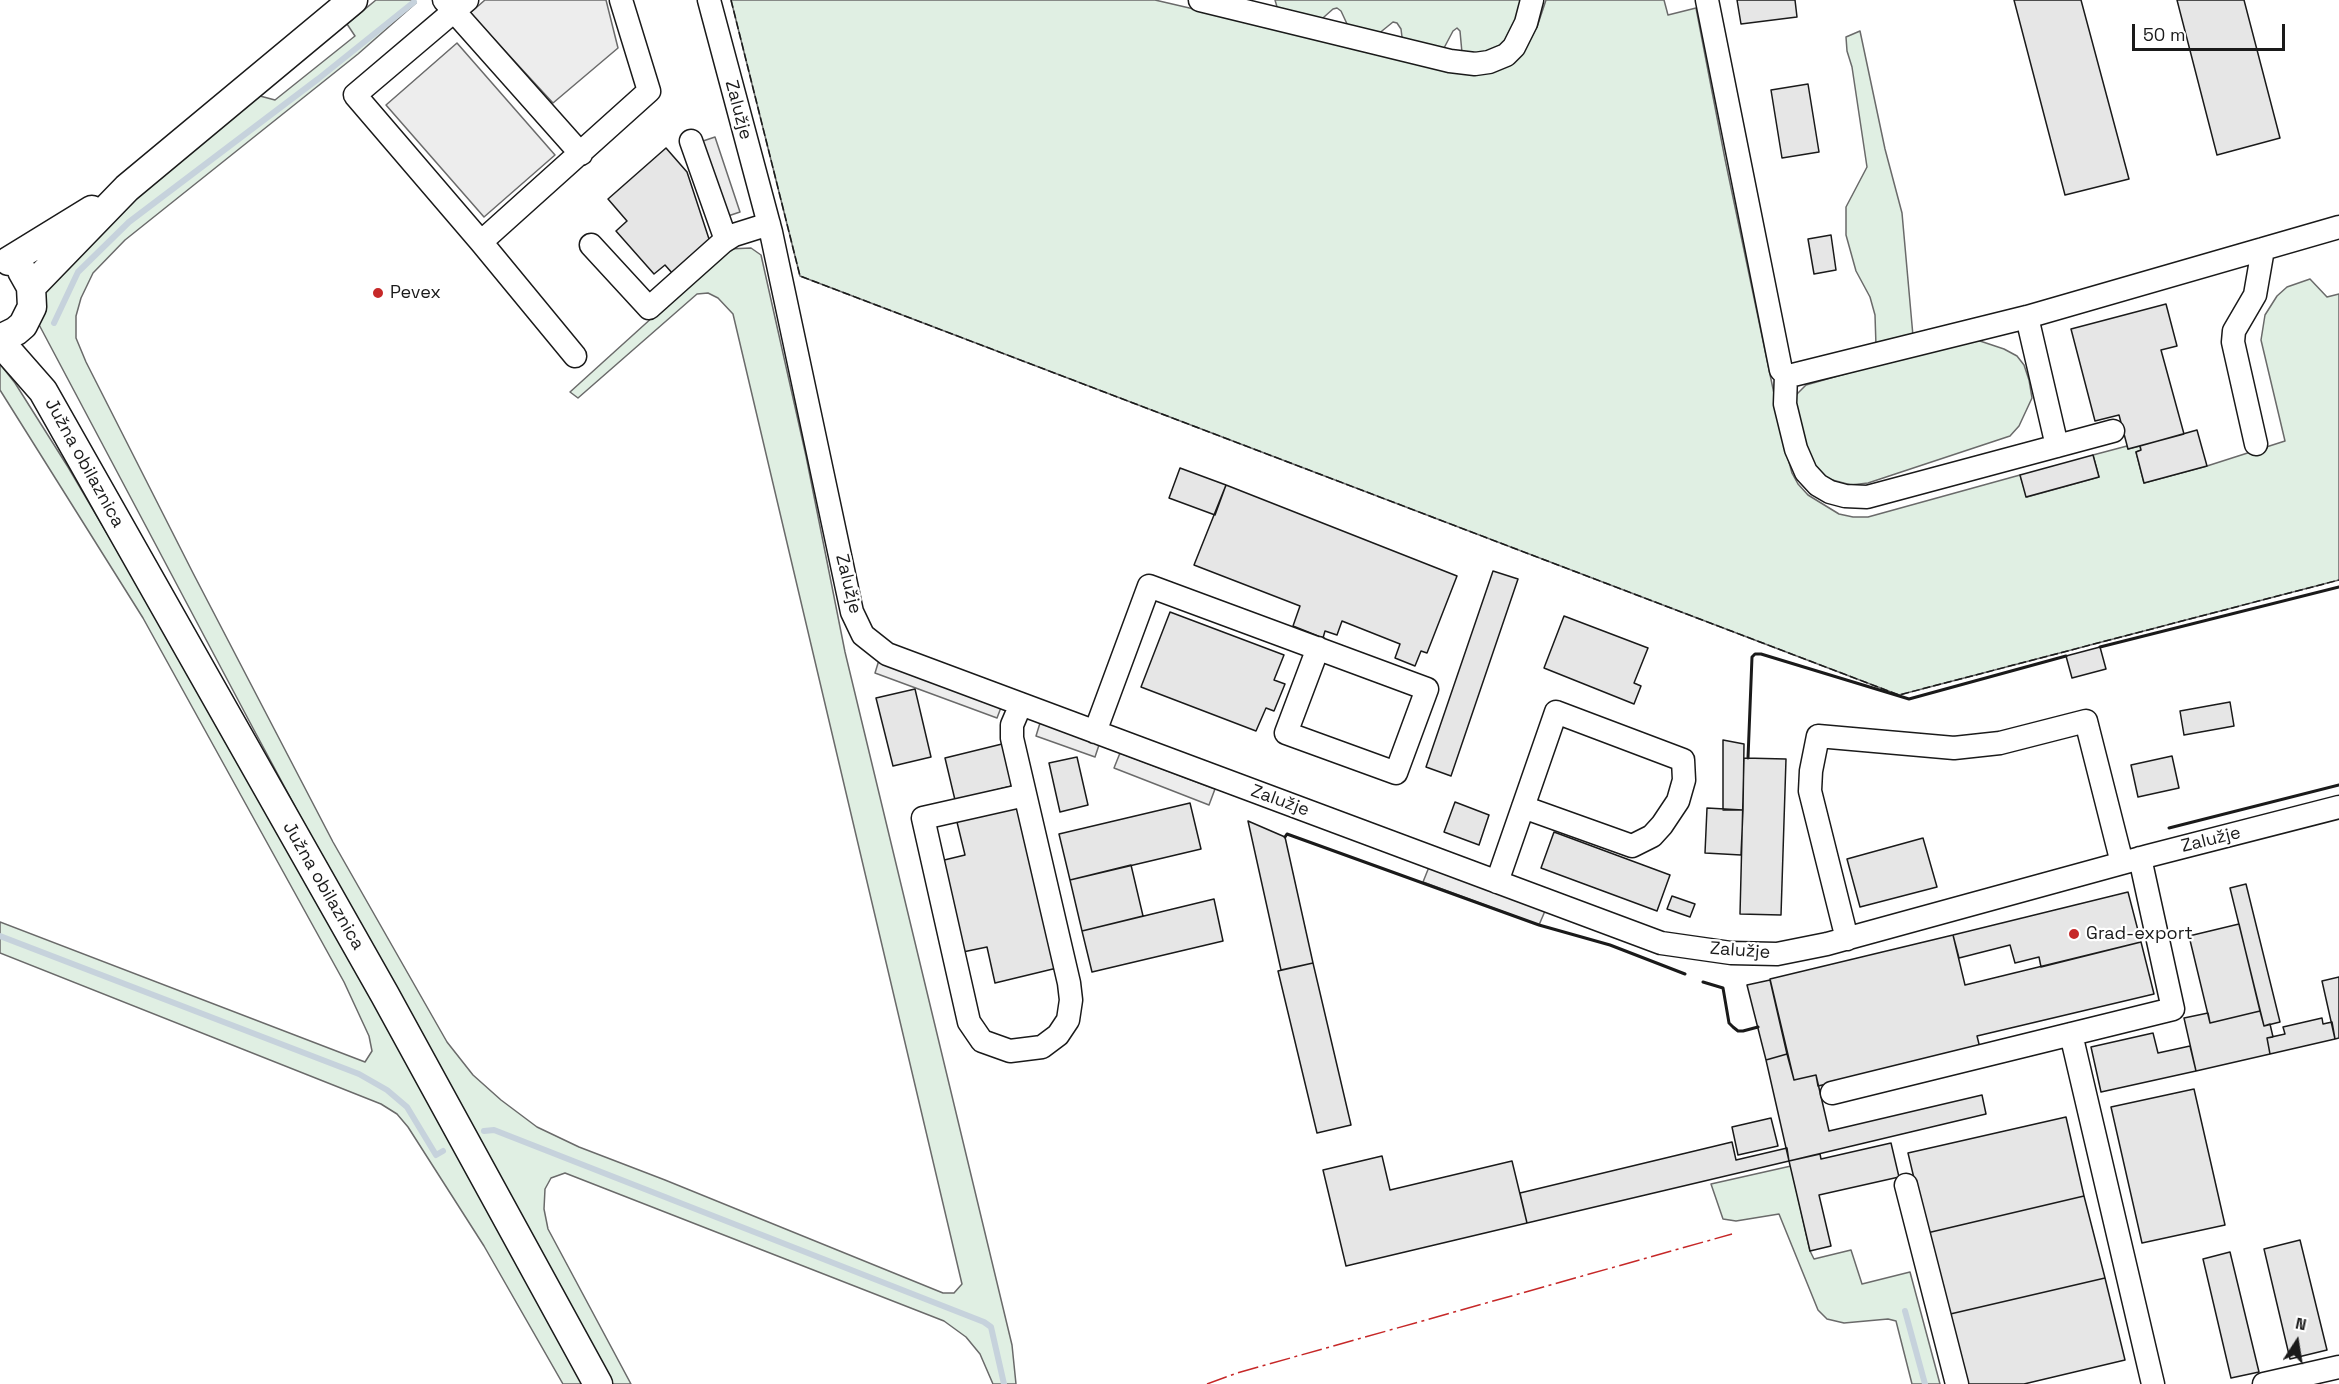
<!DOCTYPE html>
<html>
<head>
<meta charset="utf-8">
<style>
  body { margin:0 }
  #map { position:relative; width:2339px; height:1384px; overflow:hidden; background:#fff; font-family:"Space Grotesk",sans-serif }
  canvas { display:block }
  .north { position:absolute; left:2267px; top:1312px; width:60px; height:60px; -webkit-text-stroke:4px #fff; paint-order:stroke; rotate:12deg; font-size:16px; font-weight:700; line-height:24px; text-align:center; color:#1a1a1a }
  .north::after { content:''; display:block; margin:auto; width:21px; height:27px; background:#1a1a1a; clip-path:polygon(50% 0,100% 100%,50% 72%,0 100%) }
  .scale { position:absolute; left:2132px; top:24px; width:153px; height:27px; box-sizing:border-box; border:3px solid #1a1a1a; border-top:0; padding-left:8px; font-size:18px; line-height:21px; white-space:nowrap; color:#1a1a1a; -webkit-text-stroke:4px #fff; paint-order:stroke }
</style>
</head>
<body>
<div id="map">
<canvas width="2339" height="1384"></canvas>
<div class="north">N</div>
<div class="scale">50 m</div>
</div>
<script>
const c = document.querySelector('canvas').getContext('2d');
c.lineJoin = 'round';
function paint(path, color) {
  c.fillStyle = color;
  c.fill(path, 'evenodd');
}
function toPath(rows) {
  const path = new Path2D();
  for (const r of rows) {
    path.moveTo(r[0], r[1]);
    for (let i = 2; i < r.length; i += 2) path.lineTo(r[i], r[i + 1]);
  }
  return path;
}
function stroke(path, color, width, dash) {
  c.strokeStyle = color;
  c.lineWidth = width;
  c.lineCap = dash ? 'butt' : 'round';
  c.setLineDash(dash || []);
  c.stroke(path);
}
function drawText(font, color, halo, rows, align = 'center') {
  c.font = font + ' "Space Grotesk",sans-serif';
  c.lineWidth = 4.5;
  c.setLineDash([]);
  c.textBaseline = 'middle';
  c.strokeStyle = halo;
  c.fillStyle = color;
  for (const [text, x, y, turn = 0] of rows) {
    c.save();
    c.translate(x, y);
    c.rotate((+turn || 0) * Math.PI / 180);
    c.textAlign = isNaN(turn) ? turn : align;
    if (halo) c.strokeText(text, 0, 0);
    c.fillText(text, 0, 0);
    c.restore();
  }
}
const green = toPath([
  [376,0,414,0,416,3,358,54,125,240,93,273,81,298,76,316,76,338,86,362,193,573,333,842,447,1042,473,1075,501,1100,537,1127,579,1147,665,1180,943,1293,954,1293,962,1284,733,314,718,298,708,293,697,294,578,398,570,392,728,249,751,248,761,255,806,456,845,652,1012,1345,1016,1384,993,1384,980,1354,966,1337,944,1321,565,1173,551,1178,545,1189,544,1209,548,1229,631,1384,612,1384,500,1188,254,730,36,319,46,288,62,268,174,162,260,96,275,100,355,36,347,24,376,0],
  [731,0,1155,0,1457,70,1523,48,1537,27,1546,0,1664,0,1668,15,1696,8,1725,159,1786,451,1792,473,1798,484,1808,495,1839,514,1853,517,1868,517,2020,475,2027,497,2099,477,2093,455,2127,446,2128,449,2140,446,2141,450,2136,452,2144,483,2207,466,2285,441,2261,340,2265,315,2277,296,2287,287,2310,279,2327,297,2339,294,2339,580,1899,695,800,276,731,0],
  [1275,0,1529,0,1496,57,1462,53,1460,31,1457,28,1453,31,1444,48,1403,45,1401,29,1397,23,1393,22,1377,35,1348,26,1341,11,1337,8,1333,9,1315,25,1280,17,1275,0],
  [1860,31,1885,149,1902,213,1913,336,1876,346,1875,315,1870,297,1856,271,1846,235,1846,207,1867,167,1852,67,1847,51,1846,37,1860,31],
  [1977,340,2004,349,2017,356,2024,365,2029,380,2032,398,2019,426,2010,436,1868,483,1851,485,1825,478,1810,465,1794,397,1806,385,1961,341,1977,340],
  [0,364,15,383,68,467,265,802,584,1384,563,1384,484,1246,408,1127,397,1114,381,1104,0,953,0,922,365,1062,372,1051,369,1036,344,982,143,618,0,390,0,364],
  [1791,1166,1810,1251,1814,1259,1851,1250,1862,1284,1910,1272,1940,1384,1912,1384,1896,1321,1888,1319,1844,1323,1827,1319,1818,1310,1779,1214,1736,1221,1723,1219,1711,1184,1791,1166]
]);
paint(green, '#e0efe3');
stroke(green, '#6a6a6a', 1.5);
const parking = toPath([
  [485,0,606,0,618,48,553,103,470,13,485,0],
  [457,43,555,155,484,217,386,105,457,43],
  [715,137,740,212,725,217,700,142,715,137],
  [879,660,1002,705,997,718,875,673,879,660],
  [1040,723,1099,745,1095,757,1036,736,1040,723],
  [1120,753,1215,789,1209,805,1114,768,1120,753],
  [1429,867,1545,911,1539,925,1423,882,1429,867]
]);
paint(parking, '#ededed');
stroke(parking, '#6a6a6a', 1.5);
stroke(toPath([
  [54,323,78,272,129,222,318,79,414,2],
  [0,936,359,1074,387,1090,407,1107,436,1155,443,1151],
  [484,1131,494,1130,984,1322,991,1327,1004,1384],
  [1905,1311,1925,1384]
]), '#c6d2dc', 6);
const building = toPath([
  [1737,0,1795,0,1797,17,1741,24,1737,0],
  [2014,0,2081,0,2129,179,2065,195,2014,0],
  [2177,0,2244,0,2280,138,2217,155,2177,0],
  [1808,84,1819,152,1782,158,1771,90,1808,84],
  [666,148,687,172,710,242,673,274,665,265,654,274,616,231,627,221,608,199,666,148],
  [1831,235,1836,270,1814,274,1808,239,1831,235],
  [2166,304,2177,346,2161,350,2184,434,2128,449,2119,415,2095,421,2071,329,2166,304],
  [2197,430,2207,466,2144,483,2136,452,2141,450,2140,446,2197,430],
  [2093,455,2099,477,2026,497,2020,475,2093,455],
  [1180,468,1226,485,1215,515,1169,498,1180,468],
  [1226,485,1457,576,1427,653,1421,651,1415,666,1395,658,1400,644,1342,621,1337,635,1325,631,1323,638,1293,626,1300,606,1194,565,1226,485],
  [1493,571,1518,579,1451,776,1426,767,1493,571],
  [1170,612,1284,655,1274,680,1285,684,1274,711,1266,708,1256,731,1141,687,1170,612],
  [1564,616,1648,648,1634,683,1641,686,1634,704,1544,668,1564,616],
  [2100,647,2106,669,2072,678,2066,656,2100,647],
  [915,689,931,757,893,766,876,698,915,689],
  [2230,702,2234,726,2184,735,2180,711,2230,702],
  [1723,740,1744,744,1743,810,1723,810,1723,740],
  [1002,744,1012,786,955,800,945,758,1002,744],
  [2172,756,2179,788,2138,797,2131,765,2172,756],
  [1077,757,1088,805,1060,812,1049,763,1077,757],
  [1744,758,1786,759,1781,915,1740,914,1744,758],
  [1455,802,1489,815,1479,845,1444,832,1455,802],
  [1018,803,1057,968,995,983,987,947,958,953,936,862,965,855,956,818,1018,803],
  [1190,803,1201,849,1070,880,1059,834,1190,803],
  [1707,808,1743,810,1741,855,1705,853,1707,808],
  [1248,821,1285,837,1313,963,1281,970,1248,821],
  [1554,832,1670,875,1657,911,1541,868,1554,832],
  [1923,838,1937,887,1860,907,1847,859,1923,838],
  [1131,865,1143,916,1082,931,1070,880,1131,865],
  [2246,884,2280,1022,2264,1026,2230,888,2246,884],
  [2128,892,2141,942,2041,967,2039,957,2015,963,2010,945,1959,958,1953,935,2128,892],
  [1672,896,1695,904,1690,917,1667,909,1672,896],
  [1214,899,1223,941,1092,972,1082,931,1214,899],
  [2239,924,2260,1011,2210,1023,2189,936,2239,924],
  [1953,935,1965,985,2141,942,2154,994,1977,1036,1980,1048,1818,1086,1816,1075,1794,1080,1770,979,1953,935],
  [1313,963,1351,1125,1317,1133,1278,971,1313,963],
  [2339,977,2339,1038,2335,1039,2322,981,2339,977],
  [1770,980,1787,1054,1766,1060,1747,985,1770,980],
  [2260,1011,2264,1026,2270,1024,2273,1037,2267,1038,2270,1054,2196,1071,2184,1018,2208,1013,2210,1023,2260,1011],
  [2322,1018,2323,1024,2332,1022,2335,1039,2270,1054,2267,1038,2285,1034,2283,1027,2322,1018],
  [2153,1033,2158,1053,2190,1046,2196,1071,2101,1092,2091,1047,2153,1033],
  [1787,1054,1794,1080,1816,1075,1829,1131,1982,1095,1986,1114,1789,1161,1766,1060,1787,1054],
  [2194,1089,2225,1225,2142,1243,2111,1107,2194,1089],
  [2066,1117,2084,1196,1927,1233,1908,1153,2066,1117],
  [1771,1118,1778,1146,1738,1155,1732,1127,1771,1118],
  [1732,1142,1736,1160,1787,1148,1789,1161,1527,1223,1520,1193,1732,1142],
  [1891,1143,1899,1177,1819,1195,1831,1246,1810,1251,1789,1161,1820,1154,1821,1159,1891,1143],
  [1382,1156,1390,1190,1512,1161,1527,1223,1346,1266,1323,1170,1382,1156],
  [2084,1196,2105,1278,1946,1315,1927,1233,2084,1196],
  [2300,1240,2327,1350,2290,1359,2264,1249,2300,1240],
  [2230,1252,2259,1372,2231,1378,2203,1259,2230,1252],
  [2105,1278,2125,1360,2024,1384,1963,1384,1946,1315,2105,1278]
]);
paint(building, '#e6e6e6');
stroke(building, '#1a1a1a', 1.5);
const minor = toPath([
  [444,0,581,154],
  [467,0,355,95,481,242,575,356],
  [709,0,771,232,852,612,863,635,887,654,1661,943,1731,953,1777,954,1827,944,2148,856,2339,807],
  [1200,0,1450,61,1475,64,1489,62,1506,55,1514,47,1526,23,1532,0],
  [1707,0,1781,370,1786,375,1793,375,2027,317,2339,227],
  [691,141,726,240],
  [481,242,649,91,621,0],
  [591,245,649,308,723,242,734,235,769,224],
  [2027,317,2057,446],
  [1786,375,1785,404,1796,449,1806,472,1818,485,1830,492,1845,496,1867,497,2113,431],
  [2256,444,2233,342,2234,331,2255,295,2263,249],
  [1021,704,1012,725,1012,738,1069,983,1071,1000,1068,1020,1058,1035,1042,1047,1010,1051,982,1041,969,1022,923,818,1025,795],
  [1095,732,1149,586,1427,689,1396,773,1286,733,1318,648],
  [1497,882,1556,712,1683,760,1684,780,1678,801,1662,825,1652,836,1632,846,1523,807],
  [1847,939,1810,791,1811,771,1818,736,1954,748,2000,743,2086,721,2122,863],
  [2071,1034,2153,1384],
  [1832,1093,2173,1009,2140,858],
  [1906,1185,1957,1384],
  [2264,1384,2339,1367]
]);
const major = toPath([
  [9,261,92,210],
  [31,287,127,188,353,0],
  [0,339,16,331,23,325,32,307,31,287,22,271],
  [0,342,43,391,385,995,598,1384]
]);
stroke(minor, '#1a1a1a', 25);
stroke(major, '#1a1a1a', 31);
stroke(minor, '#fff', 22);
stroke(major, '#fff', 28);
stroke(toPath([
  [731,0,800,276,1899,695,2339,580]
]), '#1a1a1a', 1.5, [8, 3]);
stroke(toPath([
  [2100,647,2339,587],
  [1748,758,1752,657,1755,654,1761,654,1909,699,2066,656],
  [2169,828,2339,785],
  [1285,837,1287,834,1539,925,1610,945,1685,974],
  [1703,982,1723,988,1729,1023,1733,1027,1738,1031,1743,1031,1758,1027]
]), '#1a1a1a', 3);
stroke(toPath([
  [1207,1384,1237,1373,1732,1234]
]), '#c62828', 1.5, [21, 4.5, 3, 4.5]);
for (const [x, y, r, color] of [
  [378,293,6,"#c62828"],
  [2074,934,6,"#c62828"]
]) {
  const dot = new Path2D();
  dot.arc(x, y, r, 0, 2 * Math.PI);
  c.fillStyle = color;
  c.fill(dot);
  stroke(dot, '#fff', 2);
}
drawText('18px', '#1a1a1a', '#fff', [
  ["Zalužje",738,110,75],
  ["Južna obilaznica",84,463,61],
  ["Zalužje",848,584,76],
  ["Zalužje",1280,801,20],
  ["Zalužje",2211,840,-14],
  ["Južna obilaznica",323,886,60],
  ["Zalužje",1740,951,4]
]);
drawText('18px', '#1a1a1a', '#fff', [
  ["Pevex",390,293],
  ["Grad-export",2086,934]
], 'left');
</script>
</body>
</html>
